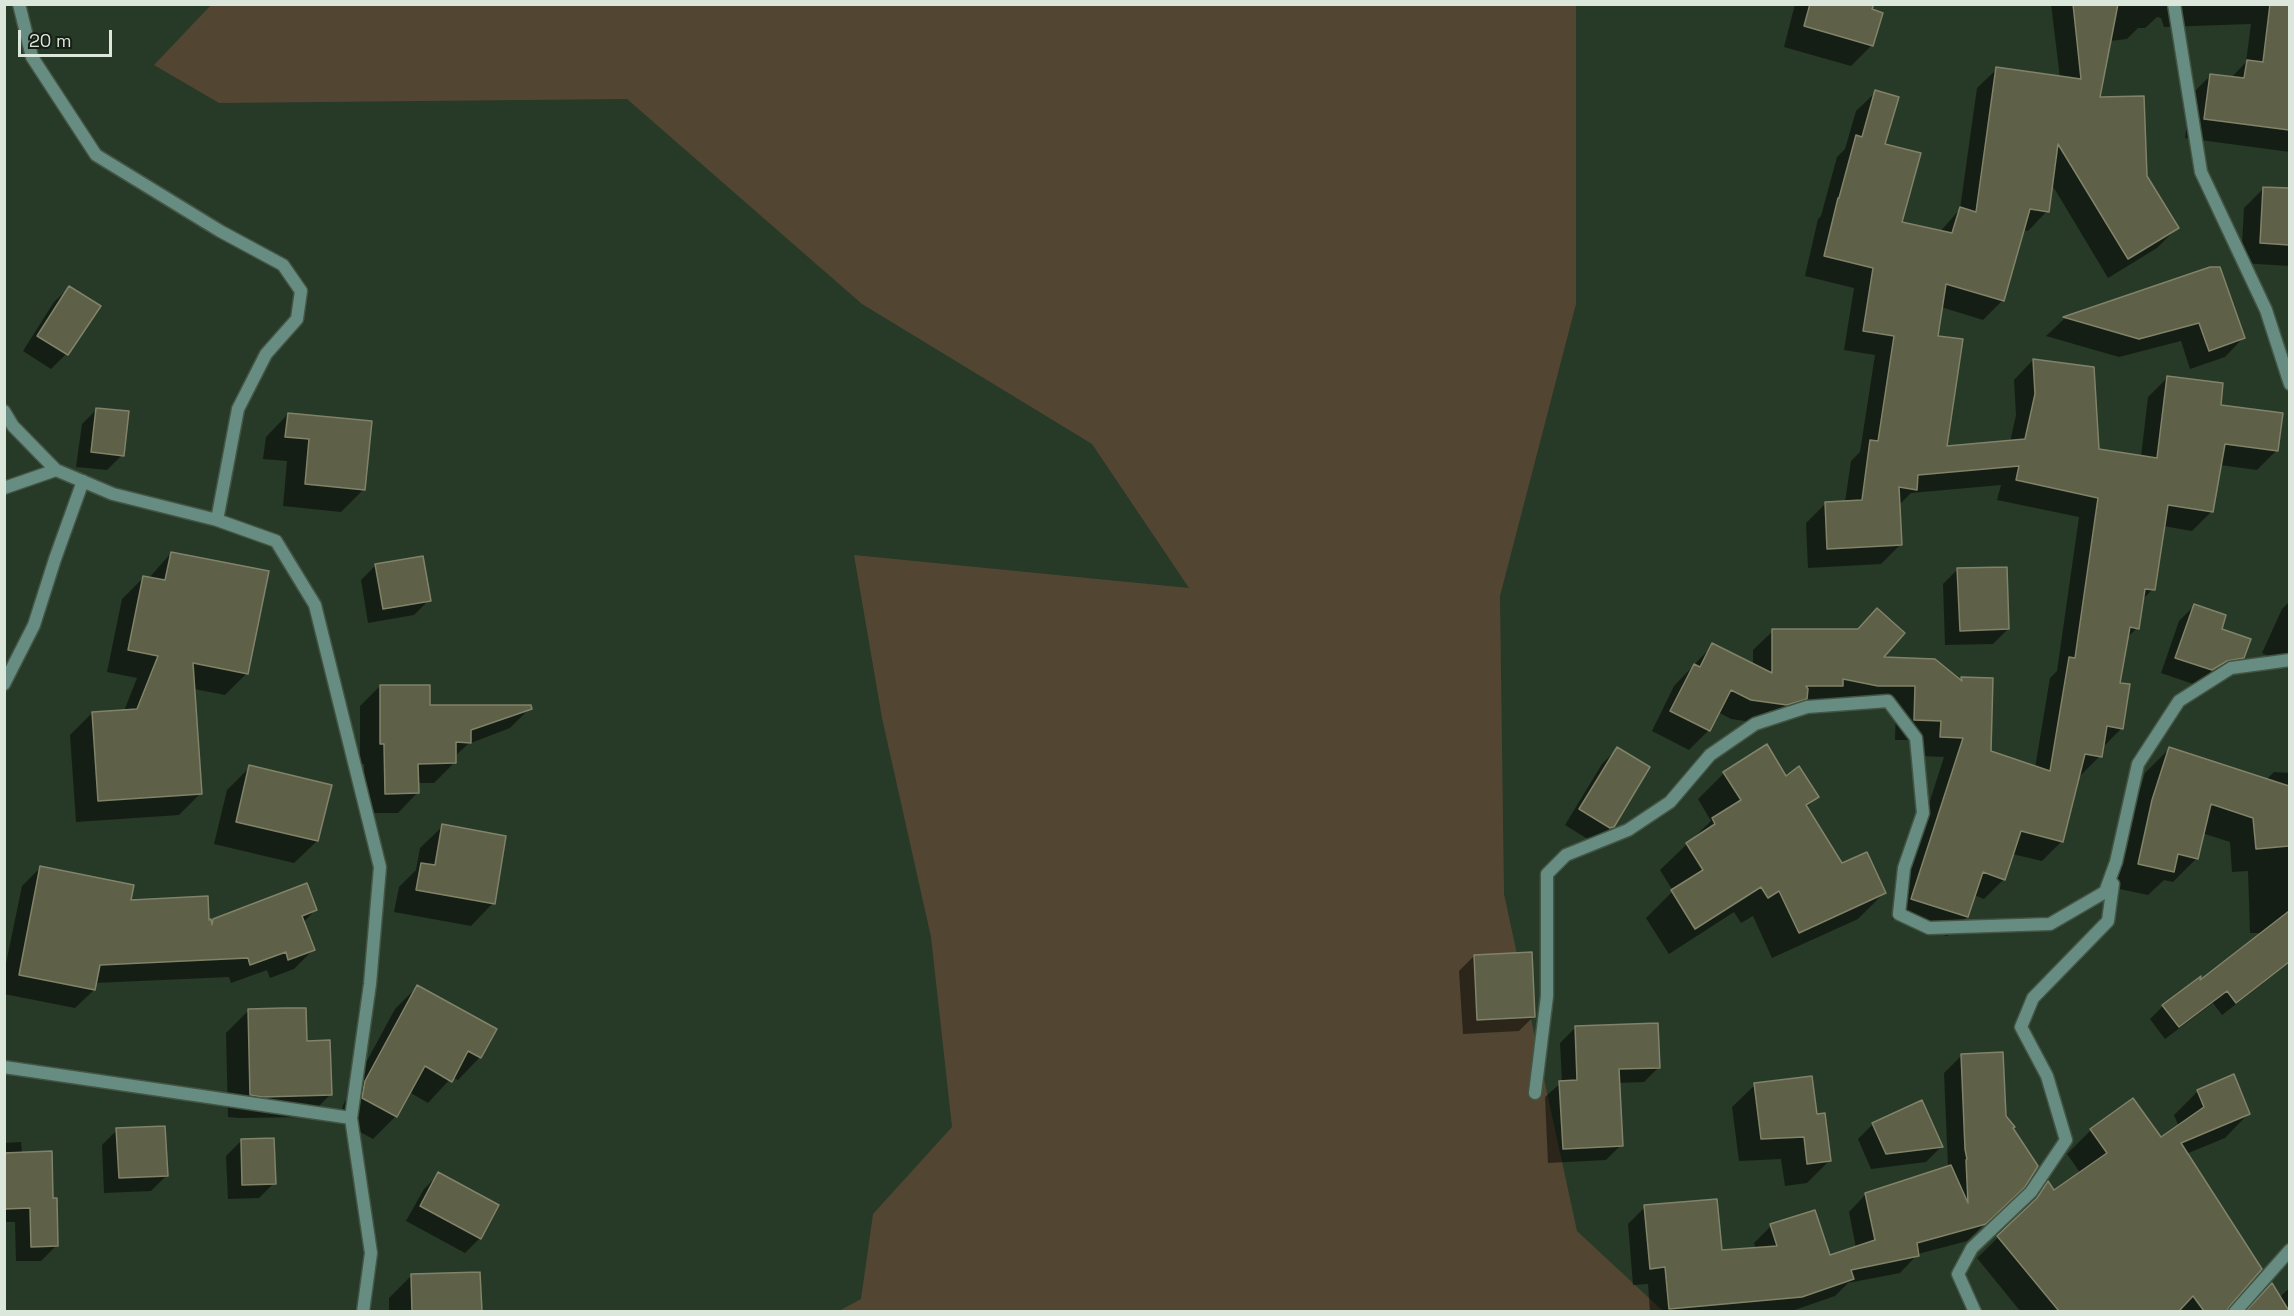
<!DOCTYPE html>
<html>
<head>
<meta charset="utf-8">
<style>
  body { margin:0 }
  #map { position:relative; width:2294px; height:1316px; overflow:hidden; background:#273927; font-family:"Space Grotesk",sans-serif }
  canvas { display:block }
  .frame { position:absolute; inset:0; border:6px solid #dce7dc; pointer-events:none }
  .scale { position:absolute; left:18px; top:30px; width:94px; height:27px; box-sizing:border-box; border:3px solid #dce7dc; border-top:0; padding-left:8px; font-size:18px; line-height:21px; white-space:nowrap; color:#dce7dc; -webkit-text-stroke:4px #161e16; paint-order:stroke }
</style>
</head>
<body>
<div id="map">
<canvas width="2294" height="1316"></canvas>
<div class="frame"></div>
<div class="scale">20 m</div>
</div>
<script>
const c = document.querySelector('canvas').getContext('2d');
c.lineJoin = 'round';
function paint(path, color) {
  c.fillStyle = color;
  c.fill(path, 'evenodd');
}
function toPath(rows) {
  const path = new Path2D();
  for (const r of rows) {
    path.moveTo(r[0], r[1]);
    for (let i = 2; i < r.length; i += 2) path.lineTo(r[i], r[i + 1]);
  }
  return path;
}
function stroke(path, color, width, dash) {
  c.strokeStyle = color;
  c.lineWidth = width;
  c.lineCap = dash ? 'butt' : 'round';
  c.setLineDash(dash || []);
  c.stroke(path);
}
paint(toPath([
  [212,4,1576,5,1576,304,1500,596,1504,894,1577,1231,1663,1311,839,1311,861,1299,873,1214,952,1127,931,937,882,718,854,555,1189,588,1092,444,862,304,627,99,219,103,154,65]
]), '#524632');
paint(toPath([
  [1795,4,1872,4,1870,10,1872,45,1851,66,1784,47],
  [2051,4,2290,4,2290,152,2185,138,2191,95,2211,75,2231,78,2246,62,2251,24,2164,27,2161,18,2157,17,2145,28,2138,28,2127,39,2110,41,2098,98,2177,228,2157,248,2108,278,2051,183,2047,211,2028,231,2023,230,2003,300,1983,320,1941,307,1936,337,1945,448,2010,442,2016,415,2014,380,2033,360,2098,451,2141,457,2148,397,2168,377,2219,406,2277,450,2257,470,2220,465,2212,511,2192,531,2163,526,2153,589,2141,601,2137,628,2126,639,2118,684,2122,728,2101,749,2100,756,2080,776,2078,775,2061,842,2042,861,2012,854,2004,879,1984,899,1974,895,1967,917,1947,936,1892,919,1944,757,1921,756,1922,740,1895,740,1896,705,1857,705,1828,699,1821,705,1766,724,1731,719,1718,712,1709,730,1689,750,1652,731,1674,686,1713,645,1753,665,1753,650,1773,631,1856,631,1877,610,1881,658,1959,681,1962,678,1989,753,2035,768,2050,678,2057,671,2079,517,1997,500,2001,485,1911,493,1898,506,1900,545,1881,564,1808,568,1806,523,1826,503,1845,502,1851,461,1860,452,1875,355,1844,350,1854,288,1805,276,1818,219,1821,216,1837,157,1845,149,1856,111,1876,92,1884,145,1900,223,1940,232,1960,209,1977,88,1997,69,2060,78],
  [2264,188,2290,190,2290,266,2241,263,2244,208],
  [2210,268,2243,338,2225,357,2190,369,2181,341,2119,357,2046,336,2064,319],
  [69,288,66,354,51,369,23,351,54,302],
  [97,409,122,455,107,470,76,467,82,424],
  [288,414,363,490,341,512,283,506,287,461,263,459,266,437],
  [171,553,247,673,225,695,194,689,201,793,179,815,76,822,70,735,92,713,124,711,137,678,107,672,122,599,144,577,149,578],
  [376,565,429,600,414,615,368,623,361,580],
  [1958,569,2008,629,1993,644,1945,645,1943,584],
  [2290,601,2290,666,2262,653,2282,609],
  [2194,606,2243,657,2228,672,2196,685,2161,673,2179,621],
  [380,686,428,707,530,708,510,728,468,744,454,757,454,763,434,783,418,783,418,792,398,813,365,813,364,764,360,764,360,706],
  [1617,749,1613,826,1594,843,1565,825,1602,764],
  [2169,749,2266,780,2274,772,2290,773,2290,932,2282,932,2290,942,2290,962,2222,1015,2213,1003,2165,1039,2150,1019,2163,1006,2198,983,2264,933,2250,933,2248,871,2232,872,2230,842,2202,833,2197,858,2173,882,2164,880,2148,895,2115,888,2129,825,2145,773],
  [250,767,317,841,294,863,214,844,227,790],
  [1724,773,1786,778,1817,797,1806,808,1842,865,1884,893,1858,919,1772,958,1753,916,1741,923,1734,912,1669,954,1646,918,1673,891,1660,870,1711,821,1698,799],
  [443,826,493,903,471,926,394,912,399,887,416,870,420,848],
  [41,867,129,901,210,924,214,920,315,910,303,923,313,950,294,969,270,978,267,970,231,983,229,977,95,983,94,990,75,1008,4,994,4,973,22,886],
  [1474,956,1534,1016,1519,1031,1463,1034,1459,971],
  [417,987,480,1057,458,1080,452,1077,428,1103,409,1092,396,1116,373,1139,340,1121,343,1105,395,1009],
  [248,1011,331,1094,308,1117,239,1118,228,1117,226,1033],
  [1575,1028,1659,1067,1644,1082,1618,1083,1621,1145,1606,1160,1548,1163,1545,1097,1562,1082,1560,1043],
  [1961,1056,2004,1116,2005,1204,1967,1241,1918,1254,1900,1273,1848,1283,1835,1296,1789,1312,1650,1312,1648,1284,1633,1285,1628,1224,1645,1207,1720,1252,1756,1249,1754,1243,1771,1226,1829,1257,1856,1248,1849,1212,1866,1194,1948,1167,1944,1073],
  [1755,1085,1816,1115,1829,1161,1807,1183,1785,1186,1781,1159,1739,1161,1732,1107],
  [2198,1091,2248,1114,2225,1138,2186,1154,2231,1298,2211,1312,2072,1312,2070,1310,2070,1312,2021,1312,1977,1258,2016,1220,2025,1207,2048,1183,2054,1193,2081,1174,2067,1154,2091,1130,2133,1100,2161,1139,2179,1127,2174,1115],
  [1873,1124,1941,1147,1926,1162,1871,1169,1858,1139],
  [117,1130,166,1176,151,1191,104,1193,102,1145],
  [241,1141,274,1183,259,1198,228,1199,226,1156],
  [21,1142,22,1154,52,1200,56,1246,41,1261,16,1261,15,1222,4,1222,4,1143],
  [439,1174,480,1238,465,1253,406,1221,424,1189],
  [479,1273,480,1312,389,1312,389,1298,411,1276],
  [2290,1288,2290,1312,2265,1312,2284,1293]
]), '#0007');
const building = toPath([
  [1810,4,1874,4,1872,9,1883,13,1873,46,1804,26,1810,4],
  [2073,4,2118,4,2100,97,2144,96,2147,176,2179,228,2128,259,2058,144,2049,212,2030,209,2004,301,1946,284,1938,336,1963,339,1947,446,2025,439,2035,394,2033,359,2094,367,2099,449,2157,458,2167,376,2223,383,2221,405,2283,413,2278,451,2225,444,2213,512,2168,505,2155,590,2145,589,2139,629,2130,627,2120,683,2130,684,2123,729,2107,726,2102,757,2085,754,2063,842,2021,831,2005,880,1983,872,1968,917,1911,899,1963,738,1940,737,1941,721,1914,720,1915,686,1878,686,1843,679,1843,686,1806,686,1808,689,1807,699,1787,705,1751,700,1731,690,1710,731,1670,711,1694,664,1700,667,1712,643,1772,673,1772,629,1858,629,1877,608,1905,633,1884,657,1935,659,1962,681,1961,677,1993,678,1991,751,2050,771,2069,657,2075,658,2098,498,2016,480,2019,466,1918,475,1917,490,1899,487,1902,545,1827,549,1825,502,1862,500,1870,440,1878,441,1894,336,1863,331,1873,268,1824,256,1838,198,1839,198,1856,135,1862,137,1875,90,1899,97,1885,144,1921,153,1902,222,1952,233,1960,207,1976,212,1996,67,2081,79,2073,4],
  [2270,4,2289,4,2289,130,2204,119,2210,74,2244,78,2247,60,2263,62,2270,4],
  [2263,187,2289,188,2289,245,2260,243,2263,187],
  [2210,267,2220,267,2245,338,2209,351,2199,323,2139,339,2063,317,2210,267],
  [69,286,101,306,68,355,37,336,69,286],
  [96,408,129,411,124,456,91,452,96,408],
  [288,413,372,421,365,490,305,484,309,439,285,437,288,413],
  [171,552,269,571,248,674,193,663,202,794,98,801,92,712,137,709,158,656,128,650,143,576,165,580,171,552],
  [423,556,431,601,383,609,375,564,423,556],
  [2007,567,2009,629,1960,631,1957,568,2007,567],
  [2194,604,2226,615,2222,629,2251,639,2244,658,2227,661,2212,670,2175,658,2194,604],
  [380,685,430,685,430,705,531,705,532,709,471,730,471,743,456,742,456,763,418,764,419,793,385,794,384,744,380,744,380,685],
  [1767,744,1786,776,1799,766,1819,797,1806,805,1842,863,1867,852,1886,893,1799,933,1779,891,1768,898,1761,887,1695,929,1671,890,1703,870,1686,843,1715,824,1712,818,1741,800,1723,772,1767,744],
  [1617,747,1650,767,1614,827,1610,828,1579,809,1617,747],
  [2169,747,2289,786,2289,846,2256,849,2253,818,2211,804,2198,859,2178,854,2174,872,2138,864,2152,800,2169,747],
  [249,765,332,785,318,841,236,822,249,765],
  [442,824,506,836,495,904,416,890,421,863,435,865,442,824],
  [40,866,134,885,131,900,208,896,209,920,211,919,212,925,213,919,307,883,317,910,302,916,315,950,288,960,286,952,250,965,248,958,100,965,95,990,19,975,40,866],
  [2289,911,2289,962,2236,1003,2227,991,2179,1027,2162,1005,2201,976,2200,980,2289,911],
  [1532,952,1535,1017,1477,1020,1474,955,1532,952],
  [417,985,497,1029,481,1058,468,1051,452,1082,425,1066,397,1117,362,1098,365,1081,417,985],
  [284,1008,306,1008,307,1041,330,1040,332,1095,262,1097,250,1095,248,1009,284,1008],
  [1658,1023,1660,1068,1619,1069,1623,1146,1563,1149,1559,1081,1577,1080,1575,1026,1658,1023],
  [2003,1052,2006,1116,2015,1127,2013,1128,2038,1166,2025,1187,1986,1224,1917,1243,1919,1256,1851,1270,1854,1279,1802,1297,1669,1309,1665,1267,1650,1269,1644,1205,1717,1199,1722,1250,1777,1246,1770,1224,1815,1210,1830,1255,1875,1240,1865,1193,1951,1165,1968,1203,1966,1160,1967,1159,1965,1149,1961,1054,2003,1052],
  [2234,1074,2250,1114,2181,1143,2262,1269,2229,1307,2227,1311,2204,1311,2193,1296,2179,1311,2059,1311,1997,1236,2037,1198,2048,1181,2054,1190,2107,1153,2090,1129,2133,1098,2161,1137,2204,1107,2197,1090,2234,1074],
  [1812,1076,1817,1114,1825,1113,1831,1161,1807,1164,1804,1137,1761,1139,1754,1083,1812,1076],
  [1922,1100,1943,1147,1886,1154,1872,1123,1922,1100],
  [165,1126,168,1176,119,1178,116,1128,165,1126],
  [274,1138,276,1184,242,1185,241,1139,274,1138],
  [52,1151,53,1198,57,1198,58,1246,31,1247,30,1208,4,1209,4,1153,52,1151],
  [438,1172,499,1205,481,1239,420,1206,438,1172],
  [480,1272,482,1311,412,1311,411,1274,480,1272],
  [2272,1283,2289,1311,2246,1311,2272,1283]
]);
paint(building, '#5e6047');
stroke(building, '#818369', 1.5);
const street = toPath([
  [19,4,32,57,96,155,220,231,283,265,301,291,297,319,266,354,238,409,217,520],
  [2174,4,2201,172,2266,310,2290,384],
  [4,411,13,426,56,470,113,494,217,520,276,541,315,605,380,867,370,984,351,1118,371,1253,363,1312],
  [4,488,56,470],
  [4,684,34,625,55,559,83,481],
  [4,1067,351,1118],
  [1535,1093,1547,996,1547,874,1566,855,1628,830,1670,802,1710,755,1755,724,1807,707,1888,701,1916,738,1923,813,1904,868,1899,914,1929,928,2050,924,2105,892,2116,862,2138,764,2179,701,2231,668,2290,660],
  [1975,1312,1958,1274,1972,1248,2031,1192,2066,1140,2047,1076,2021,1027,2033,998,2108,921,2113,884],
  [2235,1312,2290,1250]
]);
stroke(street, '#454', 15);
stroke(street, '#678d83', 12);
</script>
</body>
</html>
